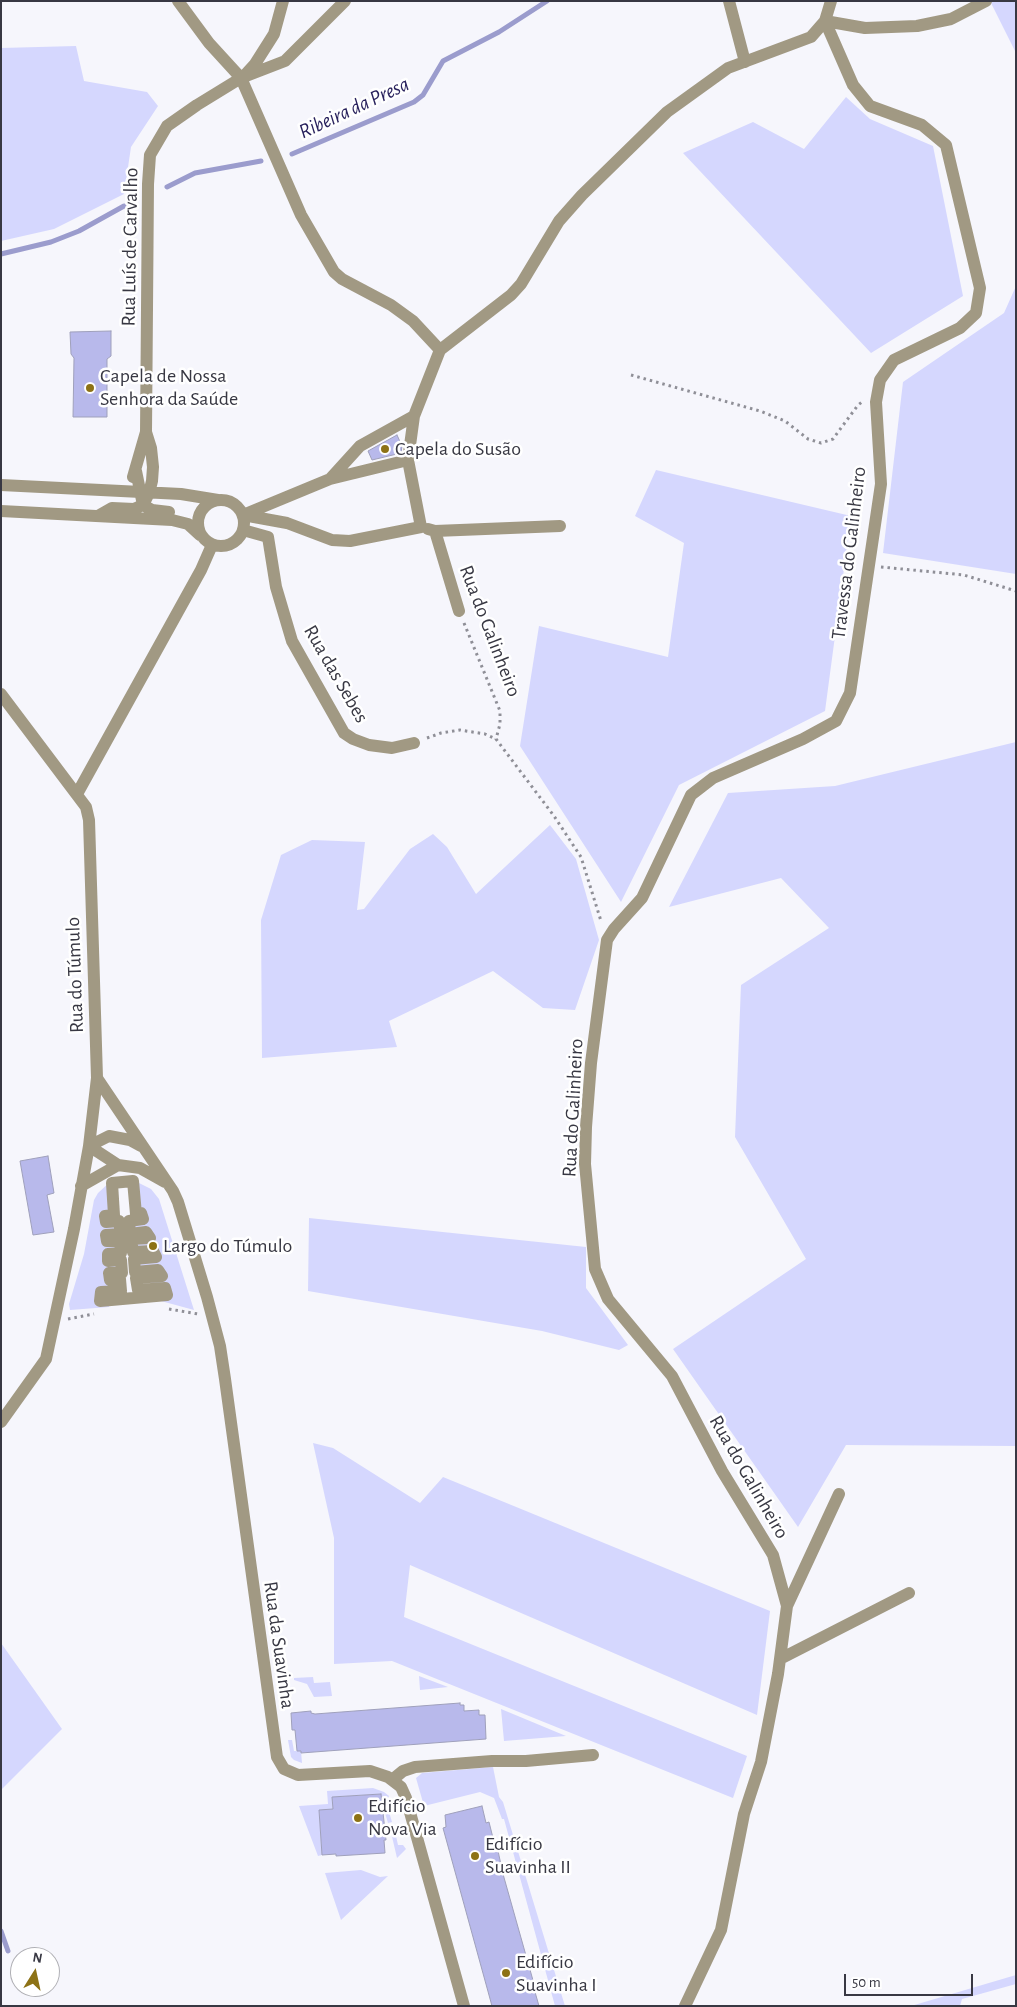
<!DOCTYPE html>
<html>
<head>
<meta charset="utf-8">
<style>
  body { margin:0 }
  #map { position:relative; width:1017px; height:2007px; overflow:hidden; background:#f6f6fc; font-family:"Alegreya Sans",sans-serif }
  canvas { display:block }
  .frame { position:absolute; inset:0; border:2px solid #383843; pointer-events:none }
  .north { position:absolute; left:10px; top:1947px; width:50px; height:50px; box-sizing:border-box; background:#fff; border:1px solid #afafb4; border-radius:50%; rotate:10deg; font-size:14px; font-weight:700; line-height:20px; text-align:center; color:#383843 }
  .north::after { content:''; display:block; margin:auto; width:18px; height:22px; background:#8d7216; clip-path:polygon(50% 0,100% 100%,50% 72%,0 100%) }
  .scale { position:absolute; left:844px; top:1974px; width:129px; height:22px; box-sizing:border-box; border:2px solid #383843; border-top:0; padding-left:6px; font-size:15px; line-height:18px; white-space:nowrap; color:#383843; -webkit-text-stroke:4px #fff; paint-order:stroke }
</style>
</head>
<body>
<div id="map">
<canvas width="1017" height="2007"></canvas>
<div class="frame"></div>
<div class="north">N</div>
<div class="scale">50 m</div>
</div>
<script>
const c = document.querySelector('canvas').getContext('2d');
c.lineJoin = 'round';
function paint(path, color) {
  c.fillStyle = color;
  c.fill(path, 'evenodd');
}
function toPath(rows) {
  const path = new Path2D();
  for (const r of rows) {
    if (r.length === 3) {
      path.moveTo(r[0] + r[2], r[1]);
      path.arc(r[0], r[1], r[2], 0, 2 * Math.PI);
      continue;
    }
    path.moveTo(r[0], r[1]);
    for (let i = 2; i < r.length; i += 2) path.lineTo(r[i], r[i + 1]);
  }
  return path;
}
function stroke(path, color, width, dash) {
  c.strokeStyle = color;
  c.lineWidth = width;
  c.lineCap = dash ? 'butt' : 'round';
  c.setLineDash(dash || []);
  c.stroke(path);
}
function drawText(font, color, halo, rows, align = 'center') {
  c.font = font + ' "Alegreya Sans",sans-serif';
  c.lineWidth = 5;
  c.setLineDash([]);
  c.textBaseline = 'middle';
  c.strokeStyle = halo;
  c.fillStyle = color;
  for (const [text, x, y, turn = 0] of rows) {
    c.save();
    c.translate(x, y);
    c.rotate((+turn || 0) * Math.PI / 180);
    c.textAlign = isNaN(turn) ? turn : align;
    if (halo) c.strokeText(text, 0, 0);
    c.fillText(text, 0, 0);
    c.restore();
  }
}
paint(toPath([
  [990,1,1016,1,1016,53],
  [76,46,84,81,147,92,158,106,131,147,124,194,54,229,1,241,1,48],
  [846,97,870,119,933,146,963,296,871,353,683,153,753,122,804,149],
  [1016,286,1016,574,883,553,903,382,1004,313],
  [656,470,851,516,825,711,679,785,621,902,520,746,539,626,668,657,684,543,635,516],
  [1016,742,1016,1446,846,1445,798,1527,673,1349,806,1259,735,1137,741,985,829,928,781,878,669,907,728,793,835,786],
  [550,825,576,859,599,940,575,1010,543,1008,493,971,389,1021,397,1047,262,1058,261,920,281,855,312,840,365,842,357,910,364,909,410,849,433,834,447,847,476,894],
  [133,1180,151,1189,159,1199,194,1310,161,1301,110,1303,109,1307,70,1310,69,1304,84,1254,94,1200,98,1193,111,1181],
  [133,1182,130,1234,135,1272,167,1295,101,1292,120,1279,119,1221,114,1215,112,1183],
  [309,1218,586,1247,586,1288,628,1345,619,1350,542,1331,308,1291],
  [313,1443,333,1448,420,1503,443,1477,770,1611,757,1715,410,1565,404,1617,747,1756,733,1798,392,1661,334,1664,334,1538],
  [1,1643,62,1729,1,1790],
  [419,1676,448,1687,420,1690],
  [313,1677,314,1683,330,1682,332,1696,314,1697,307,1684,294,1680,294,1678],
  [501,1709,566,1736,504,1741],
  [288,1740,292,1740,294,1751,301,1751,302,1763,294,1760,291,1757],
  [493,1767,499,1797,503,1802,565,2006,555,2006,504,1819,502,1819,494,1798,480,1792,424,1806,416,1778,422,1773],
  [373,1788,384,1792,389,1796,386,1802,392,1822,388,1823,383,1806,382,1805,381,1794,332,1797,333,1809,319,1811,322,1855,318,1856,299,1806,328,1804,327,1791],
  [394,1827,398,1845,403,1845,406,1849,397,1858,390,1828],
  [361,1870,380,1877,388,1876,341,1920,325,1873],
  [1016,1975,1016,1984,962,1999,960,2006,911,2006]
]), '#d5d7fe');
stroke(toPath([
  [292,154,414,102,423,95,443,61,499,32,547,1],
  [167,187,195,173,261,161],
  [1,254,51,242,79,231,124,206],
  [1,1931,8,1951]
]), '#9b9ccd', 5);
const building = toPath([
  [111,331,111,356,107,359,107,417,73,417,74,358,71,354,70,332,111,331],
  [397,435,402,446,401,453,372,460,368,451,397,435],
  [48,1156,54,1193,47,1195,54,1232,33,1235,20,1161,48,1156],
  [460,1703,460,1705,464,1705,464,1711,479,1710,479,1715,485,1715,486,1739,301,1753,301,1751,297,1751,295,1730,292,1730,291,1713,311,1711,311,1713,315,1714,460,1703],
  [381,1794,386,1840,384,1840,385,1853,336,1856,336,1854,322,1855,319,1810,333,1809,332,1797,381,1794],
  [482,1806,486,1823,489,1822,493,1838,495,1837,503,1874,536,1991,535,1992,539,2006,492,2006,443,1828,446,1827,445,1815,482,1806]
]);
paint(building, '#b8b9eb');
stroke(building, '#9fa0bb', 1);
stroke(toPath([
  [631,375,760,411,785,421,808,439,821,443,833,439,858,405,862,402],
  [881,567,964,575,1016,591],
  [464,623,500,711,500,724,496,739,554,816,581,857,601,921],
  [427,738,441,733,460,730,485,734,496,739],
  [169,1309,198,1314],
  [68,1319,94,1314]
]), '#8f8f97', 3, [2.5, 4]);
stroke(toPath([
  [178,1,209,43,241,78,301,215,334,272,342,279,391,305,413,321,440,350],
  [729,1,745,62],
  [825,21,865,28,917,26,951,19,986,1],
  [245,75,255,64,274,34,283,1],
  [136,471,143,505,152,510,169,512],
  [133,477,146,432],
  [330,479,360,446,414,416],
  [1,485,181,494,218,500],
  [221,523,23],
  [1,511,172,520,188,524,200,535],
  [243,515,287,523,332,540,350,541,421,527,408,460,414,416,440,350,511,295,521,284,559,221,582,195,667,112,728,68,811,37,825,21,831,1],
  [243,515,330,479,408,460],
  [98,516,112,508,134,509,143,505,149,493,152,481,153,467,151,448,146,432,148,184,150,155,167,126,197,105,241,78,285,61,345,1],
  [428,529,435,531,459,611],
  [243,530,268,537,276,587,292,641,344,733,353,739,369,745,392,748,414,743],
  [435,531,560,526],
  [1,694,86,807,89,820,97,1078,89,1146,74,1229,46,1359,1,1422],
  [77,794,201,570,212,545],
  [97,1078,173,1191,178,1202,207,1297,220,1346,225,1379,277,1757,284,1769,298,1775,370,1771,388,1777,401,1787,406,1798,464,2006],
  [141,1146,130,1140,109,1136,89,1146,118,1165,140,1168,165,1182],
  [133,1181,136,1214,141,1213,143,1219,129,1221,130,1234,146,1232,150,1238,131,1239,133,1252,153,1251,156,1257,134,1259,135,1272,158,1270,162,1276,136,1278,138,1290,165,1288,167,1295,100,1301,101,1292,121,1291,120,1279,110,1280,109,1273,122,1273,121,1260,108,1261,108,1254,121,1253,120,1241,107,1241,106,1235,121,1234,119,1221,106,1222,105,1216,114,1215,112,1183,133,1181],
  [81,1186,118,1165],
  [787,1606,839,1494],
  [780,1659,909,1593],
  [392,1780,403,1771,415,1767,492,1761,526,1761,593,1755],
  [685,2006,721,1930,744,1814,761,1762,778,1674,787,1606,773,1555,722,1471,672,1376,608,1299,595,1269,585,1164,586,1127,591,1063,607,940,614,929,642,898,691,795,713,778,803,739,836,721,850,693,881,484,876,402,880,380,894,360,960,328,976,313,980,288,946,145,922,125,870,106,853,85,825,21]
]), '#a19983', 12);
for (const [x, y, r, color] of [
  [90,388,5,"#8d7216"],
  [385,449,5,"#8d7216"],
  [153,1246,5,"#8d7216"],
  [358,1818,5,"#8d7216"],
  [475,1856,5,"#8d7216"],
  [506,1973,5,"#8d7216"]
]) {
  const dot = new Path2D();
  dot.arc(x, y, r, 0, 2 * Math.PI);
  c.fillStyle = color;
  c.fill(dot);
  stroke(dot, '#fff', 2);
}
drawText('20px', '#383843', '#fff', [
  ["Rua Luís de Carvalho",130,247,-89],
  ["Travessa do Galinheiro",849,553,-83],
  ["Rua do Galinheiro",490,631,69],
  ["Rua das Sebes",336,674,60],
  ["Rua do Túmulo",75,975,-92],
  ["Rua do Galinheiro",573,1108,-87],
  ["Rua do Galinheiro",749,1477,60],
  ["Rua da Suavinha",279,1645,82]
]);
drawText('20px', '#383843', '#fff', [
  ["Capela de Nossa",100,376],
  ["Senhora da Saúde",100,399],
  ["Capela do Susão",395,449],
  ["Largo do Túmulo",163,1246],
  ["Edifício",368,1806],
  ["Nova Via",368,1829],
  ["Edifício",485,1844],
  ["Suavinha II",485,1867],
  ["Edifício",516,1962],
  ["Suavinha I",516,1985]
], 'left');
drawText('italic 21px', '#29225d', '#fff', [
  ["Ribeira da Presa",354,108,-25]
]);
</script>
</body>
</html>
